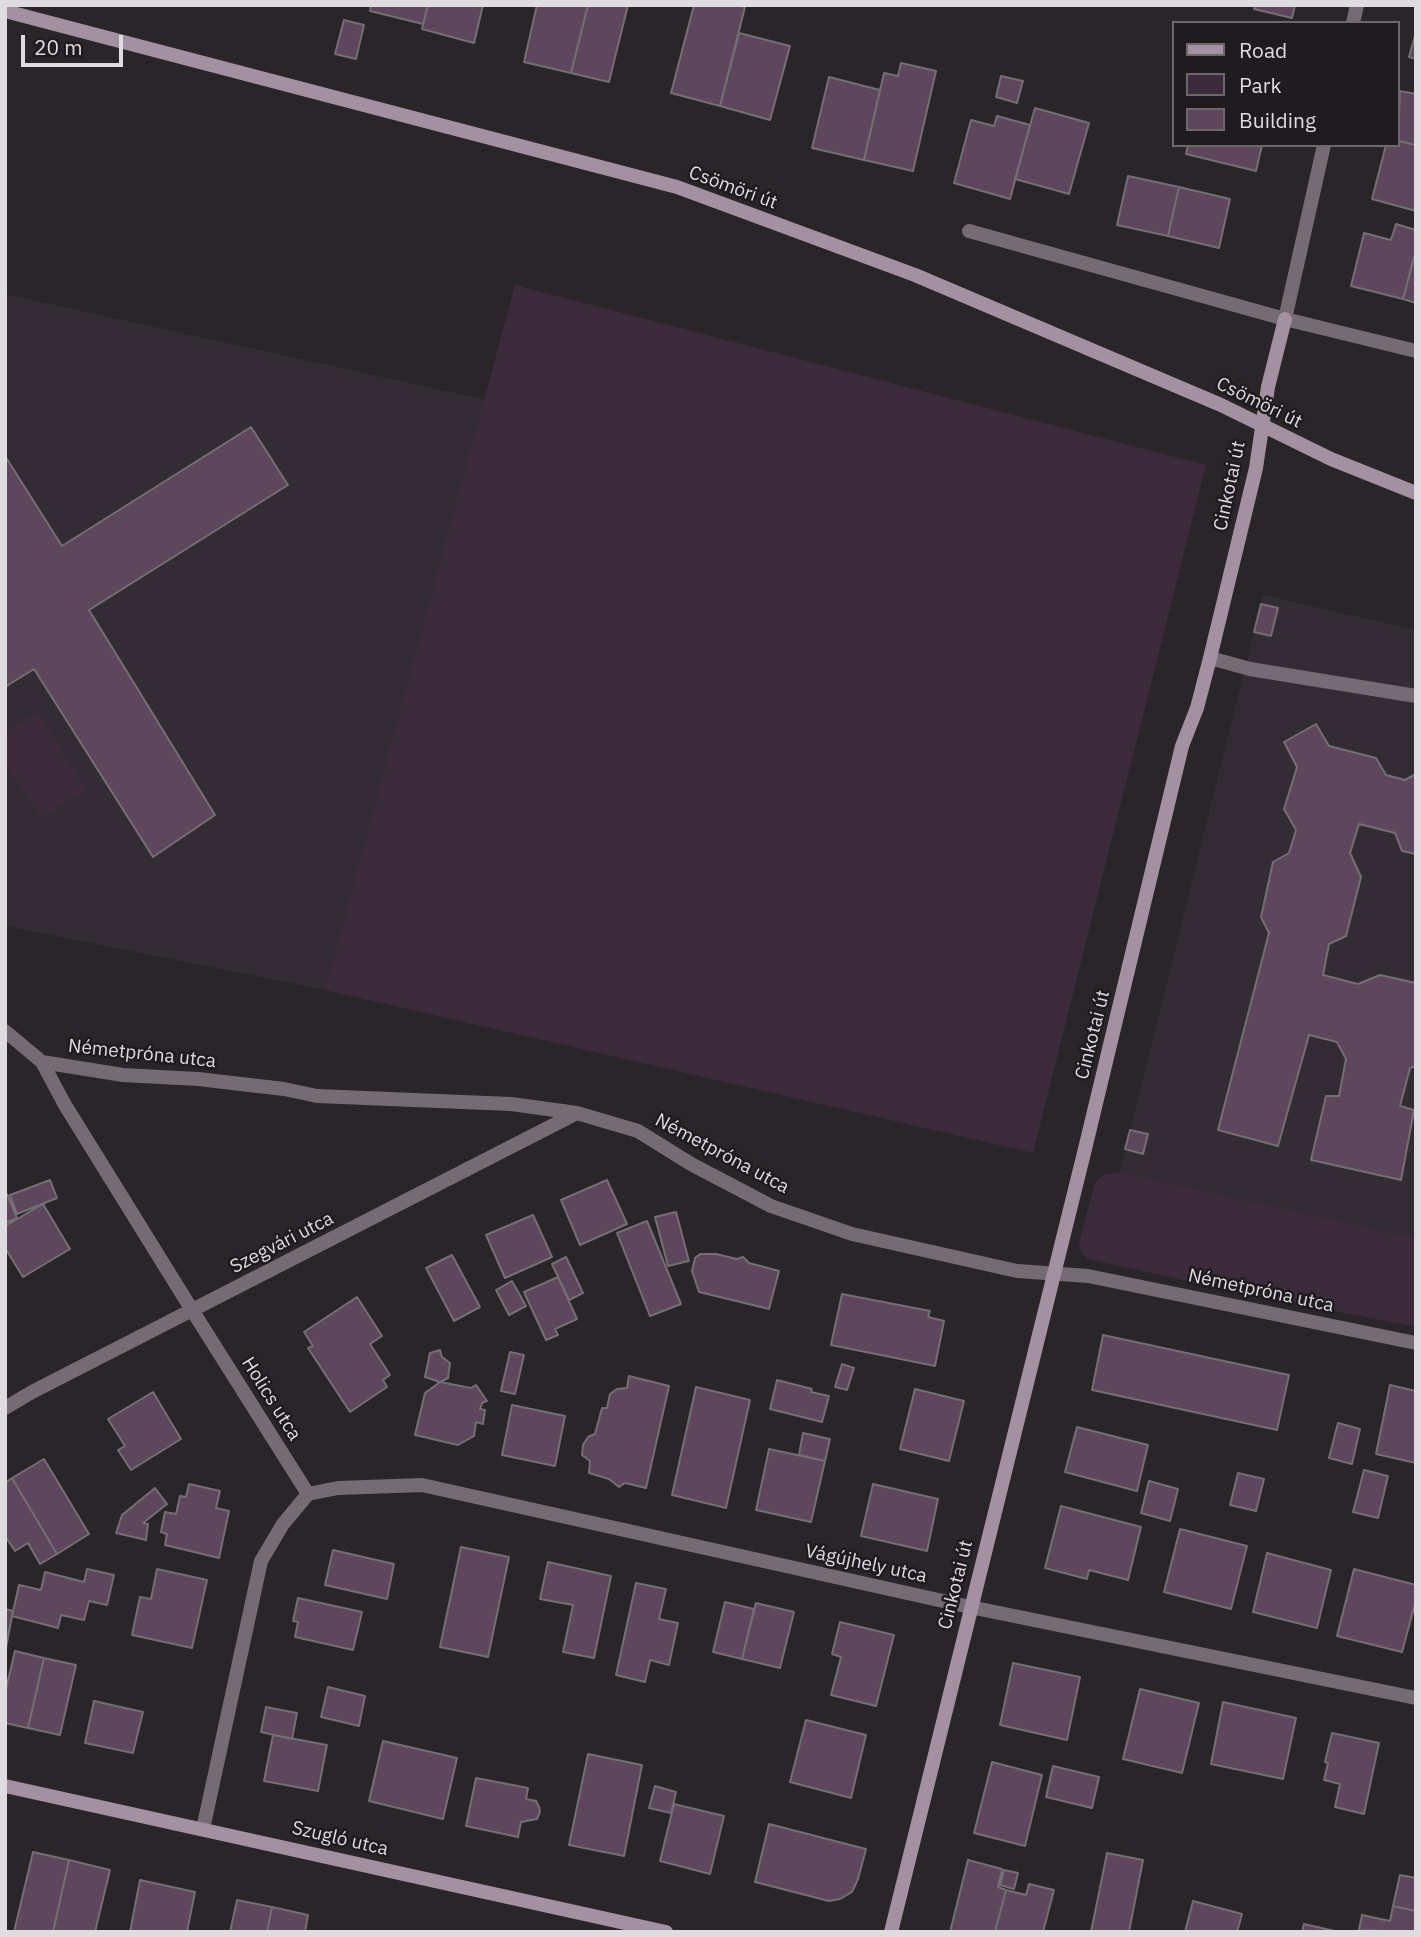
<!DOCTYPE html>
<html>
<head>
<meta charset="utf-8">
<style>
  body { margin:0 }
  #map { position:relative; width:1421px; height:1937px; overflow:hidden; background:#292528; font-family:"IBM Plex Sans",sans-serif }
  canvas { display:block }
  .frame { position:absolute; inset:0; border:7px solid #dfdcdf; pointer-events:none }
  .legend { position:absolute; left:1172px; top:21px; width:228px; height:126px; box-sizing:border-box; background:#1f1b1f; border:2px solid #6c686c; margin:0; padding:9px 12px; list-style:none; font-size:21px; color:#dfdcdf }
  .legend li { display:flex; align-items:center; gap:14px; height:35px }
  .legend b { width:35px; border:2px solid #6c686c }
  .scale { position:absolute; left:21px; top:35px; width:102px; height:32px; box-sizing:border-box; border:4px solid #dfdcdf; border-top:0; padding-left:9px; font-size:21px; line-height:24px; white-space:nowrap; color:#dfdcdf; -webkit-text-stroke:5px #1f1b1f; paint-order:stroke }
</style>
</head>
<body>
<div id="map">
<canvas width="1421" height="1937"></canvas>
<div class="frame"></div>
<ul class="legend">
<li><b style="height:9px;background:#a391a2"></b>Road</li>
<li><b style="height:19px;background:#3b2b3b"></b>Park</li>
<li><b style="height:19px;background:#5e475d"></b>Building</li>
</ul>
<div class="scale">20 m</div>
</div>
<script>
const c = document.querySelector('canvas').getContext('2d');
c.lineJoin = 'round';
function paint(path, color) {
  c.fillStyle = color;
  c.fill(path, 'evenodd');
}
function toPath(rows) {
  const path = new Path2D();
  for (const r of rows) {
    path.moveTo(r[0], r[1]);
    for (let i = 2; i < r.length; i += 2) path.lineTo(r[i], r[i + 1]);
  }
  return path;
}
function stroke(path, color, width, dash) {
  c.strokeStyle = color;
  c.lineWidth = width;
  c.lineCap = dash ? 'butt' : 'round';
  c.setLineDash(dash || []);
  c.stroke(path);
}
function drawText(font, color, halo, rows, align = 'center') {
  c.font = font + ' "IBM Plex Sans",sans-serif';
  c.lineWidth = 5;
  c.setLineDash([]);
  c.textBaseline = 'middle';
  c.strokeStyle = halo;
  c.fillStyle = color;
  for (const [text, x, y, turn = 0] of rows) {
    c.save();
    c.translate(x, y);
    c.rotate((+turn || 0) * Math.PI / 180);
    c.textAlign = isNaN(turn) ? turn : align;
    if (halo) c.strokeText(text, 0, 0);
    c.fillText(text, 0, 0);
    c.restore();
  }
}
paint(toPath([
  [5,294,487,400,325,990,5,926],
  [1263,595,1416,630,1416,1238,1120,1172]
]), '#342c34');
paint(toPath([
  [515,285,1206,465,1033,1153,325,990],
  [37,712,87,789,41,819,5,764,5,733],
  [1120,1172,1416,1238,1416,1327,1214,1287,1087,1259,1079,1248,1080,1239,1095,1182,1103,1175]
]), '#3b2b3b');
const building = toPath([
  [371,5,428,5,423,24,370,11,371,5],
  [428,5,483,5,474,43,422,29,428,5],
  [537,5,588,5,571,73,524,62,537,5],
  [588,5,628,5,609,82,571,73,588,5],
  [694,5,737,5,745,7,720,106,671,93,694,5],
  [1252,5,1295,5,1292,18,1254,9,1255,6,1252,5],
  [344,20,364,25,356,59,335,54,344,20],
  [1416,32,1416,59,1409,57,1416,32],
  [739,33,790,46,770,120,720,106,739,33],
  [901,63,936,71,913,171,864,160,884,73,898,76,901,63],
  [1001,76,1023,81,1017,103,996,97,1001,76],
  [829,77,880,90,864,160,812,148,829,77],
  [1400,91,1416,94,1416,145,1398,141,1400,91],
  [1035,108,1089,123,1069,194,1015,179,1035,108],
  [997,116,1030,125,1010,199,954,183,971,120,994,126,997,116],
  [1398,141,1416,145,1416,211,1372,199,1386,145,1398,145,1398,141],
  [1188,145,1262,145,1256,171,1186,154,1188,145],
  [1128,176,1179,187,1168,236,1117,225,1128,176],
  [1179,187,1230,199,1219,248,1168,236,1179,187],
  [1396,224,1416,230,1416,250,1403,299,1351,286,1364,233,1391,240,1396,224],
  [1416,250,1416,303,1403,299,1416,250],
  [251,427,288,485,89,610,215,815,153,857,34,669,5,687,5,456,62,546,251,427],
  [1261,604,1278,608,1271,636,1254,632,1261,604],
  [1316,724,1329,746,1376,758,1386,775,1405,780,1416,774,1416,854,1402,851,1395,833,1359,824,1350,853,1361,877,1346,936,1329,944,1323,975,1358,984,1380,975,1416,983,1416,1066,1410,1068,1400,1106,1414,1110,1401,1180,1311,1160,1326,1096,1339,1096,1346,1059,1337,1042,1309,1035,1278,1146,1218,1130,1269,933,1261,917,1273,862,1289,853,1296,830,1284,809,1297,767,1284,742,1316,724],
  [1130,1130,1148,1134,1143,1154,1125,1149,1130,1130],
  [50,1180,57,1198,17,1214,10,1195,50,1180],
  [607,1180,627,1224,580,1245,561,1200,607,1180],
  [7,1194,17,1218,5,1223,5,1195,7,1194],
  [43,1204,70,1249,23,1277,5,1248,5,1226,43,1204],
  [676,1212,689,1261,668,1266,655,1217,676,1212],
  [533,1215,552,1257,505,1278,486,1235,533,1215],
  [647,1221,681,1304,650,1316,617,1233,647,1221],
  [700,1254,716,1254,737,1259,743,1257,749,1263,779,1271,769,1309,699,1292,692,1271,695,1258,700,1254],
  [452,1255,480,1307,454,1321,426,1268,452,1255],
  [566,1257,583,1293,569,1300,552,1264,566,1257],
  [558,1277,577,1319,555,1329,558,1335,546,1340,524,1292,558,1277],
  [512,1281,526,1306,509,1315,496,1290,512,1281],
  [842,1294,930,1311,928,1317,944,1321,935,1366,831,1345,842,1294],
  [357,1297,382,1336,370,1344,390,1375,383,1380,387,1387,350,1412,308,1348,313,1346,304,1332,357,1297],
  [1103,1335,1289,1375,1277,1430,1092,1390,1103,1335],
  [440,1350,442,1357,450,1363,448,1378,440,1382,425,1377,430,1353,440,1350],
  [510,1352,524,1355,515,1394,501,1391,510,1352],
  [842,1364,854,1368,847,1390,835,1387,842,1364],
  [629,1376,669,1386,646,1488,625,1483,619,1487,609,1479,589,1473,590,1461,582,1455,583,1445,588,1437,595,1434,602,1408,607,1408,610,1394,617,1389,627,1388,629,1376],
  [777,1380,812,1389,811,1392,829,1396,822,1422,770,1409,777,1380],
  [440,1382,471,1388,476,1385,487,1401,482,1403,480,1409,485,1410,483,1424,476,1422,474,1436,458,1445,415,1435,425,1393,440,1382],
  [1390,1385,1416,1391,1416,1463,1376,1454,1390,1385],
  [696,1387,750,1400,726,1508,672,1495,696,1387],
  [915,1389,964,1401,949,1461,900,1449,915,1389],
  [153,1392,181,1439,131,1470,118,1450,125,1446,108,1419,153,1392],
  [512,1405,565,1416,555,1466,502,1455,512,1405],
  [1338,1423,1360,1429,1352,1464,1329,1458,1338,1423],
  [1077,1427,1148,1445,1137,1491,1065,1472,1077,1427],
  [803,1433,830,1439,825,1461,799,1455,803,1433],
  [769,1449,825,1461,811,1522,756,1510,769,1449],
  [44,1459,89,1534,57,1554,12,1478,44,1459],
  [1364,1470,1388,1476,1378,1518,1353,1512,1364,1470],
  [1238,1473,1264,1479,1256,1511,1230,1505,1238,1473],
  [12,1478,57,1554,40,1564,28,1543,15,1551,7,1539,5,1540,5,1483,12,1478],
  [1149,1481,1178,1489,1170,1521,1141,1513,1149,1481],
  [189,1484,220,1491,216,1508,229,1511,219,1558,165,1545,167,1534,161,1532,165,1512,176,1514,180,1496,186,1497,189,1484],
  [873,1484,938,1499,927,1551,861,1536,873,1484],
  [155,1488,167,1504,143,1523,148,1524,146,1540,116,1533,122,1515,155,1488],
  [1061,1506,1141,1527,1128,1580,1089,1570,1087,1579,1045,1568,1061,1506],
  [1180,1529,1247,1546,1231,1609,1164,1592,1180,1529],
  [461,1547,509,1557,488,1657,440,1647,461,1547],
  [333,1550,394,1564,387,1599,325,1585,333,1550],
  [1267,1553,1331,1570,1317,1628,1253,1612,1267,1553],
  [548,1562,611,1576,594,1658,563,1652,573,1605,540,1599,548,1562],
  [87,1569,114,1575,107,1605,89,1601,84,1620,61,1615,58,1628,12,1616,19,1585,41,1590,45,1572,84,1582,87,1569],
  [157,1569,207,1580,192,1648,132,1635,140,1597,151,1599,157,1569],
  [1354,1569,1416,1585,1416,1600,1402,1652,1337,1636,1354,1569],
  [636,1583,666,1589,659,1619,678,1623,669,1665,650,1660,645,1682,616,1675,636,1583],
  [298,1598,362,1612,353,1650,295,1637,298,1622,293,1621,298,1598],
  [725,1602,754,1609,742,1659,713,1652,725,1602],
  [756,1603,794,1612,780,1668,742,1659,756,1603],
  [5,1609,13,1611,5,1653,5,1609],
  [840,1622,894,1635,876,1706,831,1695,841,1657,832,1654,840,1622],
  [15,1651,44,1658,28,1728,5,1723,5,1693,15,1651],
  [44,1658,76,1665,60,1735,28,1728,44,1658],
  [1013,1663,1080,1677,1067,1740,1000,1725,1013,1663],
  [328,1687,365,1696,359,1726,321,1717,328,1687],
  [1140,1689,1199,1703,1182,1773,1123,1759,1140,1689],
  [94,1701,143,1712,133,1753,85,1743,94,1701],
  [1223,1702,1296,1718,1283,1779,1211,1764,1223,1702],
  [266,1707,297,1713,292,1739,261,1732,266,1707],
  [806,1720,866,1735,851,1798,790,1782,806,1720],
  [1332,1733,1379,1743,1364,1814,1335,1807,1340,1784,1324,1780,1328,1763,1325,1762,1332,1733],
  [273,1735,327,1745,318,1791,264,1781,273,1735],
  [383,1741,457,1758,443,1819,369,1801,383,1741],
  [588,1754,642,1765,624,1856,569,1845,588,1754],
  [992,1762,1042,1775,1025,1846,974,1833,992,1762],
  [1053,1766,1099,1777,1092,1808,1046,1797,1053,1766],
  [476,1778,528,1788,526,1799,536,1801,539,1807,540,1812,537,1819,521,1822,518,1837,466,1826,476,1778],
  [655,1786,676,1792,671,1813,649,1808,655,1786],
  [674,1804,724,1816,710,1874,660,1861,674,1804],
  [769,1824,866,1849,858,1879,852,1892,840,1899,829,1901,755,1882,769,1824],
  [33,1852,69,1860,53,1932,14,1932,33,1852],
  [1107,1853,1143,1860,1129,1932,1091,1932,1107,1853],
  [69,1860,110,1870,95,1932,53,1932,69,1860],
  [968,1860,1002,1869,998,1887,1006,1890,995,1932,950,1932,968,1860],
  [1004,1870,1018,1873,1014,1889,1000,1885,1004,1870],
  [1400,1875,1416,1878,1416,1911,1393,1906,1400,1875],
  [140,1880,195,1892,187,1932,130,1932,140,1880],
  [1029,1884,1054,1890,1043,1932,995,1932,1006,1890,1026,1895,1029,1884],
  [237,1900,272,1907,267,1932,230,1932,237,1900],
  [1193,1901,1242,1914,1237,1932,1185,1932,1193,1901],
  [1393,1906,1416,1911,1416,1932,1359,1930,1362,1915,1390,1921,1393,1906],
  [272,1907,308,1915,305,1932,267,1932,272,1907],
  [1304,1924,1339,1932,1302,1932,1304,1924]
]);
paint(building, '#5e475d');
stroke(building, '#736f73', 2);
stroke(toPath([
  [1210,658,1250,669,1416,696]
]), '#756b75', 14);
stroke(toPath([
  [1353,23,1357,5],
  [969,231,1285,319,1416,351],
  [1285,319,1324,145],
  [5,1031,42,1062,65,1105,192,1310,308,1494],
  [42,1062,123,1075,198,1079,284,1089,317,1096,511,1104,577,1113,638,1131,691,1164,771,1206,852,1234,1017,1271,1088,1276,1416,1343],
  [5,1408,32,1392,577,1113],
  [308,1494,338,1488,422,1485,970,1607,1416,1698],
  [203,1829,261,1561,283,1524,308,1494]
]), '#756b75', 14);
stroke(toPath([
  [5,11,677,187,915,275,1221,405,1331,459,1416,493],
  [5,1786,666,1932],
  [891,1932,1084,1153,1182,746,1197,708,1210,658,1256,468,1268,387,1285,319]
]), '#a391a2', 14);
drawText('19px', '#dfdcdf', '#1f1b1f', [
  ["Csömöri út",733,188,20],
  ["Csömöri út",1259,403,26],
  ["Cinkotai út",1230,486,-78],
  ["Cinkotai út",1093,1035,-76],
  ["Németpróna utca",142,1054,6],
  ["Németpróna utca",722,1154,28],
  ["Szegvári utca",282,1243,-27],
  ["Németpróna utca",1261,1291,12],
  ["Holics utca",271,1399,58],
  ["Vágújhely utca",866,1564,12],
  ["Cinkotai út",956,1585,-76],
  ["Szugló utca",340,1839,13]
]);
</script>
</body>
</html>
